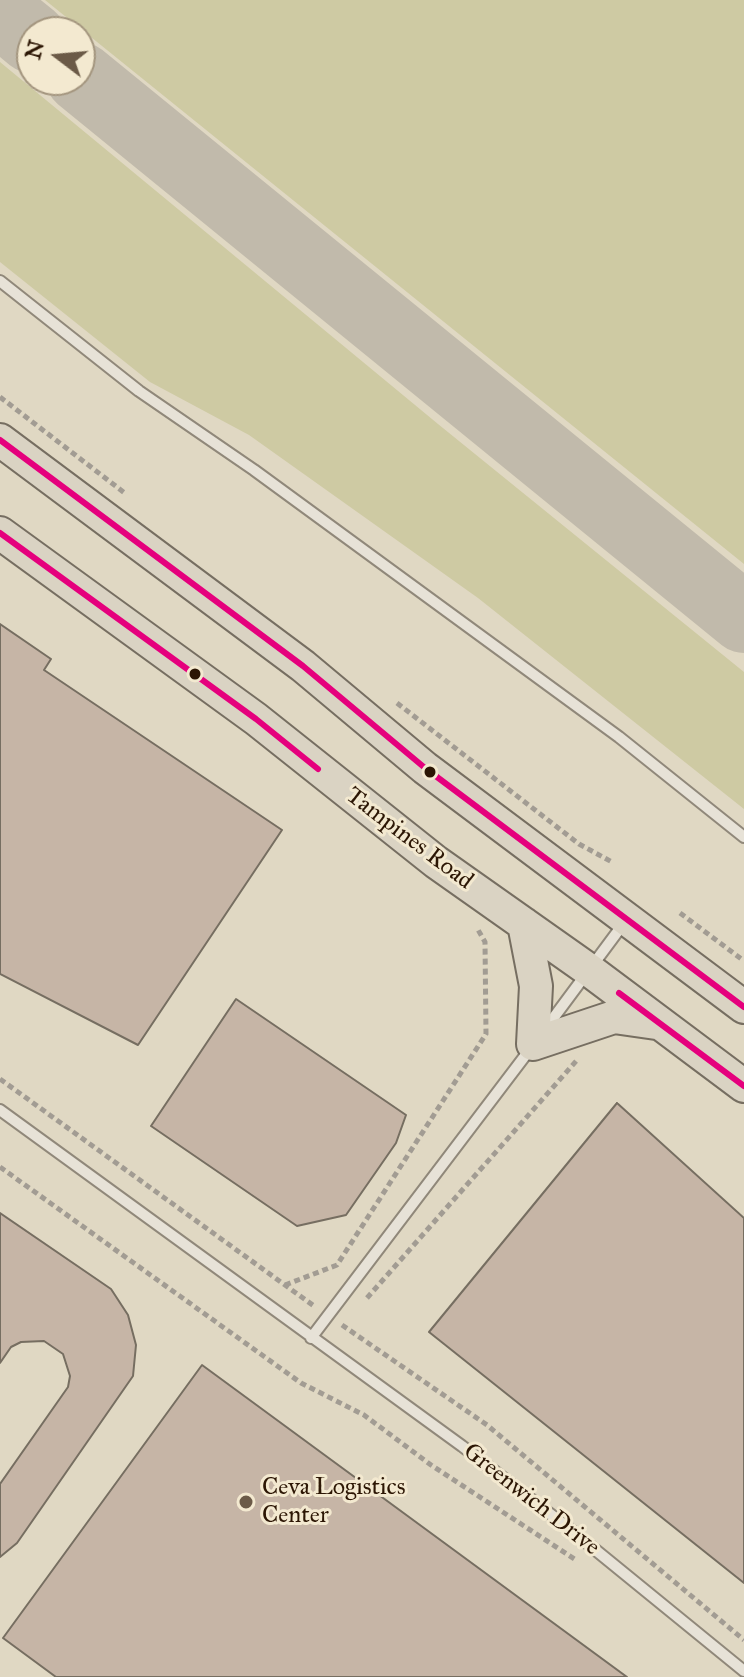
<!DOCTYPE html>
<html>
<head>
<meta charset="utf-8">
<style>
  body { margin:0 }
  #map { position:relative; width:744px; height:1677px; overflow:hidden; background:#e0d8c3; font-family:"IM FELL Great Primer",serif }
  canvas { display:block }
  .north { position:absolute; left:16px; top:16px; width:80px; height:80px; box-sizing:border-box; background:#f3e9d0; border:2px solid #a3957e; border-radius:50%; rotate:286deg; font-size:22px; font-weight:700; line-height:32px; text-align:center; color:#2c1604 }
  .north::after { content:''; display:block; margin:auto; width:28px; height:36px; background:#6b5a47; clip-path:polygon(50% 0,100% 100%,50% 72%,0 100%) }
</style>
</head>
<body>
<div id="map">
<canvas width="744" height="1677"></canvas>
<div class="north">N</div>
</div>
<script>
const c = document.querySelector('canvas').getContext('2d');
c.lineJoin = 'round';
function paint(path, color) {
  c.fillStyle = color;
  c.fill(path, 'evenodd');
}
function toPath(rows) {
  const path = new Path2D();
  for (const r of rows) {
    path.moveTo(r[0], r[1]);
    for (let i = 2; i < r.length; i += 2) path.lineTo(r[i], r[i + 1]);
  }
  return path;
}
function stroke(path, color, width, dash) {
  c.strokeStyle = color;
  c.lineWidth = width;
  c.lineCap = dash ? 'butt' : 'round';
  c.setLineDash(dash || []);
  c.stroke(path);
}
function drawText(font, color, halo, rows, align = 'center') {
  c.font = font + ' "IM FELL Great Primer",serif';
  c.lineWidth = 6;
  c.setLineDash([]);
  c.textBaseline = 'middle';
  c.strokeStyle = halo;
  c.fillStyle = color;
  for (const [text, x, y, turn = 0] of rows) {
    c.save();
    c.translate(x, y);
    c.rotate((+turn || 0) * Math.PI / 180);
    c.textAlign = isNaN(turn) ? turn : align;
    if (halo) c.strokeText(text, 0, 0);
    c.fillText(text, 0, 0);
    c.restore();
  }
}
paint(toPath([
  [45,0,744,0,744,564],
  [0,62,438,424,744,672,744,809,478,598,249,435,150,382,0,262]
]), '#cecaa3');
stroke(toPath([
  [0,12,32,38],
  [80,77,744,618]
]), '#c1baab', 70);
const building = toPath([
  [0,624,51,659,44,670,282,830,138,1045,0,974,0,624],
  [236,999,406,1115,396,1143,346,1215,297,1226,151,1126,236,999],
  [617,1103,744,1218,744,1583,429,1332,617,1103],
  [0,1213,111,1289,128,1315,136,1345,133,1376,17,1543,0,1557,0,1484,68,1387,70,1376,63,1354,44,1341,21,1342,11,1347,0,1363,0,1213],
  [202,1365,627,1677,56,1677,3,1638,202,1365]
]);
paint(building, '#c6b5a6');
stroke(building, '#766e61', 2);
const lane = toPath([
  [0,281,139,391,254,470,619,737,744,837],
  [543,1032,624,923],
  [0,1110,462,1446,571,1530,744,1671],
  [311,1338,531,1048]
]);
const primary = toPath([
  [0,440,303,666,425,768,744,1007],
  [0,533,256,719,436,862,589,970,744,1086],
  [524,924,536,986,533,1044,614,1017,656,1023]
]);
stroke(lane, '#90887a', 14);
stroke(primary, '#766e61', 36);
stroke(toPath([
  [0,397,126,494],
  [397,703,579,844,612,862],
  [680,913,744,961],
  [0,1079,314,1306],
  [0,1167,301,1383,364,1415,431,1465,576,1560],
  [285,1285,337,1265,486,1034,485,942,477,928],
  [367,1298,577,1060],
  [342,1325,487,1425,744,1640]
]), '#a29c93', 5, [6, 4]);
stroke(lane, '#e7e2d7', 10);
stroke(primary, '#dad3c3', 32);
stroke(toPath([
  [0,440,303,666,425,768,744,1007],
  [0,533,256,719,318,769],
  [619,993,744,1086]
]), '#e5007d', 6);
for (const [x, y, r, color] of [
  [195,674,7,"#2c1604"],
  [430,772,7,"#2c1604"],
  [246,1502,8,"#6b5a47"]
]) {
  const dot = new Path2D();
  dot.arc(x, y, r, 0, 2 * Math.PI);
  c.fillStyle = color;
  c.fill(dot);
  stroke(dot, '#f3e9d0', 3);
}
drawText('24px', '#2c1604', '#f3e9d0', [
  ["Tampines Road",409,839,37],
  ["Greenwich Drive",531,1500,38]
]);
drawText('24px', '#2c1604', '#f3e9d0', [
  ["Ceva Logistics",262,1488],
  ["Center",262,1516]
], 'left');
</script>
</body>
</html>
